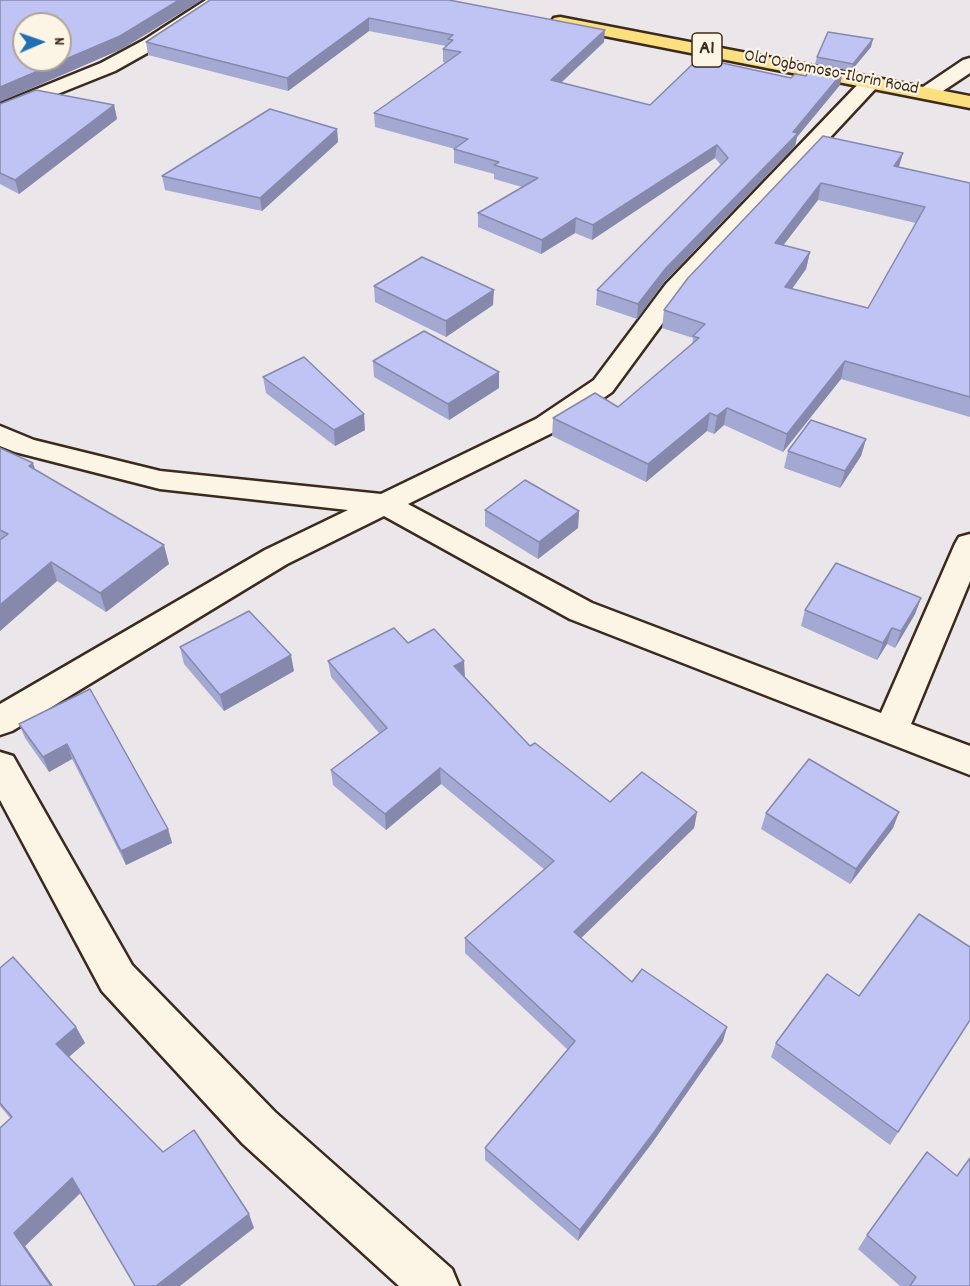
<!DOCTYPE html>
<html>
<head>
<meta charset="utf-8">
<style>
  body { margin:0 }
  #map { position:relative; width:970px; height:1286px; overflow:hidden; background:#eae6ea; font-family:Dekko,sans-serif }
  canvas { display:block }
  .north { position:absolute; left:12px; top:12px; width:60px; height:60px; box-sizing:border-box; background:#fcf5e5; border:2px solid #afa495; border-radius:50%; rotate:88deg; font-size:16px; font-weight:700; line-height:24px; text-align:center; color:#3b2a1e }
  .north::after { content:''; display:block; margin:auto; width:21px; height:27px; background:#1f6fb2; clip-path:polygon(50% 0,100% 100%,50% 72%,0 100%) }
</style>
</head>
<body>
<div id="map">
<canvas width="970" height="1286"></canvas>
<div class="north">N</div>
</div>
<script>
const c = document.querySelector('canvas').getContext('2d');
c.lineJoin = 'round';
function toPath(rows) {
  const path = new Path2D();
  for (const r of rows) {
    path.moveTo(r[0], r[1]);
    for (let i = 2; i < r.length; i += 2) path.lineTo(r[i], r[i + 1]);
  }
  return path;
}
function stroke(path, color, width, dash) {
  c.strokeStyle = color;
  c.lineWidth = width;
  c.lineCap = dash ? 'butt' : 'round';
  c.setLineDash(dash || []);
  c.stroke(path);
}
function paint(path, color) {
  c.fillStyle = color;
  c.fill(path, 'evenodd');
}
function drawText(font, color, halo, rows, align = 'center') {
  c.font = font + ' Dekko,sans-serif';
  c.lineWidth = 4.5;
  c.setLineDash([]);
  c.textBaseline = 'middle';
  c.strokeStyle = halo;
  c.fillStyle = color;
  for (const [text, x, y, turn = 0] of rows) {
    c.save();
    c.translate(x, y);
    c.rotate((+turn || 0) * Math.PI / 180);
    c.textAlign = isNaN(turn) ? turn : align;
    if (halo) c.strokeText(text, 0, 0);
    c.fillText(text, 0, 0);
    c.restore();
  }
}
const minor = toPath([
  [206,0,227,0,156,48,115,71,0,117,0,104,101,63,144,40,206,0],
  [970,58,970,73,934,97,920,97,917,93,920,89,963,60,970,58],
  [871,76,878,78,881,82,878,86,684,294,612,392,556,431,408,504,592,603,881,713,955,544,959,537,970,534,970,581,911,724,970,746,970,775,570,619,384,516,287,564,12,731,0,735,0,704,265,550,348,510,160,489,15,452,0,446,0,426,34,440,160,471,381,494,536,419,594,380,666,284,864,78,871,76],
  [0,752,13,756,132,965,275,1112,452,1269,459,1286,399,1286,243,1144,102,991,0,800,0,752]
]);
const trunk = toPath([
  [560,17,970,96,970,108,554,26,551,22,554,18,560,17]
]);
stroke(minor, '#3b2a1e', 5);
stroke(trunk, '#3b2a1e', 5);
paint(minor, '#fcf5e5');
paint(trunk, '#fce080');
paint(toPath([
  [452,1,604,42,561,83,650,105,791,78,840,85,797,137,795,146,664,282,637,319,596,305,597,290,721,165,715,158,592,240,575,233,541,254,478,227,478,213,522,187,494,179,494,174,454,163,454,149,455,149,375,127,374,113,446,63,443,62,443,49,446,46,369,31,288,91,148,55,146,42],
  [871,47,851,71,815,64,817,57],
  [0,104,114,105,117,119,19,194,0,184],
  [337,129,338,142,262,211,165,190,162,176],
  [823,136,903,153,899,167,970,183,970,417,841,379,783,452,724,425,714,434,707,431,646,482,552,436,553,418,618,407,692,345,693,338,662,328,664,310],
  [818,200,916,223,868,308,792,289,806,269,810,252,783,245],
  [374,286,493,305,446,337,375,302],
  [373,361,499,372,499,388,449,420,374,377],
  [263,377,365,430,335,446,266,393],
  [866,439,861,456,840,488,784,468,788,451],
  [0,448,35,470,169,564,106,612,57,581,0,631],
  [485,510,579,511,578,528,538,559,485,526],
  [921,598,915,614,895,648,887,644,877,660,801,626,805,610],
  [408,643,465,677,530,746,610,802,697,812,694,828,581,938,632,982,723,1041,652,1143,578,1241,485,1160,485,1148,568,1050,465,953,465,938,545,870,441,784,386,830,333,785,331,770,379,733,331,677,328,661],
  [180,647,294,671,224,711,184,664],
  [90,689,168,829,172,843,126,865,72,759,49,772,25,738,19,724],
  [899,812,893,828,850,884,761,829,766,813],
  [0,968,76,1027,85,1043,69,1057,163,1152,254,1228,81,1193,25,1246,53,1286,0,1286,11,1119,0,1106],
  [859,996,970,1020,890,1145,771,1057,776,1043],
  [957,1176,970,1286,900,1286,858,1249,867,1235]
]), '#a4a9d3');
paint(toPath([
  [179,0,202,0,122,49,0,102,0,87],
  [369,18,369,31,288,91,287,78],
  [605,30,604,42,550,93,551,80],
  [873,39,871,47,851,71,853,64],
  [843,72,840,85,797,137,795,146,664,282,637,319,638,304,666,268,793,132],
  [114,105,117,119,19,194,15,180],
  [337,129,338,142,262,211,260,198],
  [717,145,715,158,592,240,593,225],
  [903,153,898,169,894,166],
  [821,183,818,200,772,260,775,243],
  [576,218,575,233,541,254,542,240],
  [810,252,806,269,781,304,785,287],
  [494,290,493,305,446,337,446,321],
  [845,361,841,379,783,452,787,434],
  [499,372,499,388,449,420,448,404],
  [727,408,724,425,714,434,717,416],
  [710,413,707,431,646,482,648,464],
  [364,414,365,430,335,446,334,430],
  [866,439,861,456,840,488,845,471],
  [33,463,39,482,29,466],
  [579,511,578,528,538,559,539,542],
  [164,545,169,564,106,612,100,593],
  [51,562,57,581,0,631,0,605],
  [921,598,915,614,895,648,901,631],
  [892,628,887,644,877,660,883,643],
  [291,655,294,671,224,711,220,695],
  [464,661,465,677,454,682,454,666],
  [67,744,72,759,49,772,43,757],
  [440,768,441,784,386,830,385,814],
  [697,812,694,828,573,946,574,932],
  [899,812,893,828,850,884,856,869],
  [168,829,172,843,126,865,121,851],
  [76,1027,85,1043,65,1060,56,1044],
  [727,1027,723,1041,652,1143,578,1241,580,1230],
  [72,1178,81,1192,25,1246,53,1286,51,1286,14,1233],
  [249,1214,254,1228,180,1286,156,1286]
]), '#8689ac');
const building = toPath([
  [0,0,179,0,120,36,0,87,0,0],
  [24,24,60,24,60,60,24,60,24,24],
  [210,0,449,0,605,30,551,80,650,105,699,58,791,78,795,74,806,76,811,66,843,72,793,132,798,133,666,268,638,304,597,290,728,158,717,145,593,225,576,218,542,240,478,213,538,178,494,165,499,162,454,149,468,139,374,113,461,52,443,49,453,40,448,39,453,35,369,18,287,78,146,42,210,0],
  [828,32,873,39,853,64,817,57,828,32],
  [36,90,114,105,15,180,0,173,0,104,36,90],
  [270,109,337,129,260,198,162,176,270,109],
  [823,136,903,153,894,166,970,183,970,397,845,361,787,434,727,408,717,416,710,413,648,464,553,418,595,393,618,407,699,338,693,336,705,324,664,310,688,278,823,136],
  [821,183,925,207,868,308,785,287,810,252,775,243,821,183],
  [422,257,494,290,446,321,374,286,422,257],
  [424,331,499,372,448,404,373,361,424,331],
  [304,357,364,414,334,430,263,377,304,357],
  [811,420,866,439,845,471,788,451,811,420],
  [0,448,33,463,29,466,164,545,100,593,51,562,0,605,0,540,8,534,0,530,0,448],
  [525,480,579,511,539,542,485,510,525,480],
  [836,563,921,598,901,631,892,628,883,643,805,610,836,563],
  [249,611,291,655,220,695,180,647,249,611],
  [394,628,408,643,434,629,464,661,454,666,530,746,535,743,610,802,642,772,697,812,574,932,632,982,642,969,727,1027,655,1131,580,1230,485,1148,575,1041,465,938,554,861,440,768,385,814,331,770,387,728,328,661,394,628],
  [90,689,168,829,121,851,67,744,43,757,19,724,90,689],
  [809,759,899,812,856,869,766,813,809,759],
  [919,914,970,947,970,1020,898,1132,776,1043,827,974,859,996,919,914],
  [13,957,76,1027,56,1044,163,1152,194,1130,249,1214,156,1286,135,1286,72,1178,14,1233,51,1286,0,1286,0,1128,12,1117,0,1103,0,968,13,957],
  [927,1152,957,1176,970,1158,970,1286,910,1286,916,1277,867,1235,927,1152]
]);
paint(building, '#bfc4f5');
stroke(building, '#8689ac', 1.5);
drawText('18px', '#3b2a1e', '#fcf5e5', [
  ["Old Ogbomoso-Ilorin Road",831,74,11]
]);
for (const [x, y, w] of [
  [707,50,30]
]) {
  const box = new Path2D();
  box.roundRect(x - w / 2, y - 17, w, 34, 4.5);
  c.fillStyle = '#fcf5e5';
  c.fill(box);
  stroke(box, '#3b2a1e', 1.5);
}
drawText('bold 20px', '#3b2a1e', null, [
  ["A1",707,50]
]);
</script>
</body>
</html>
